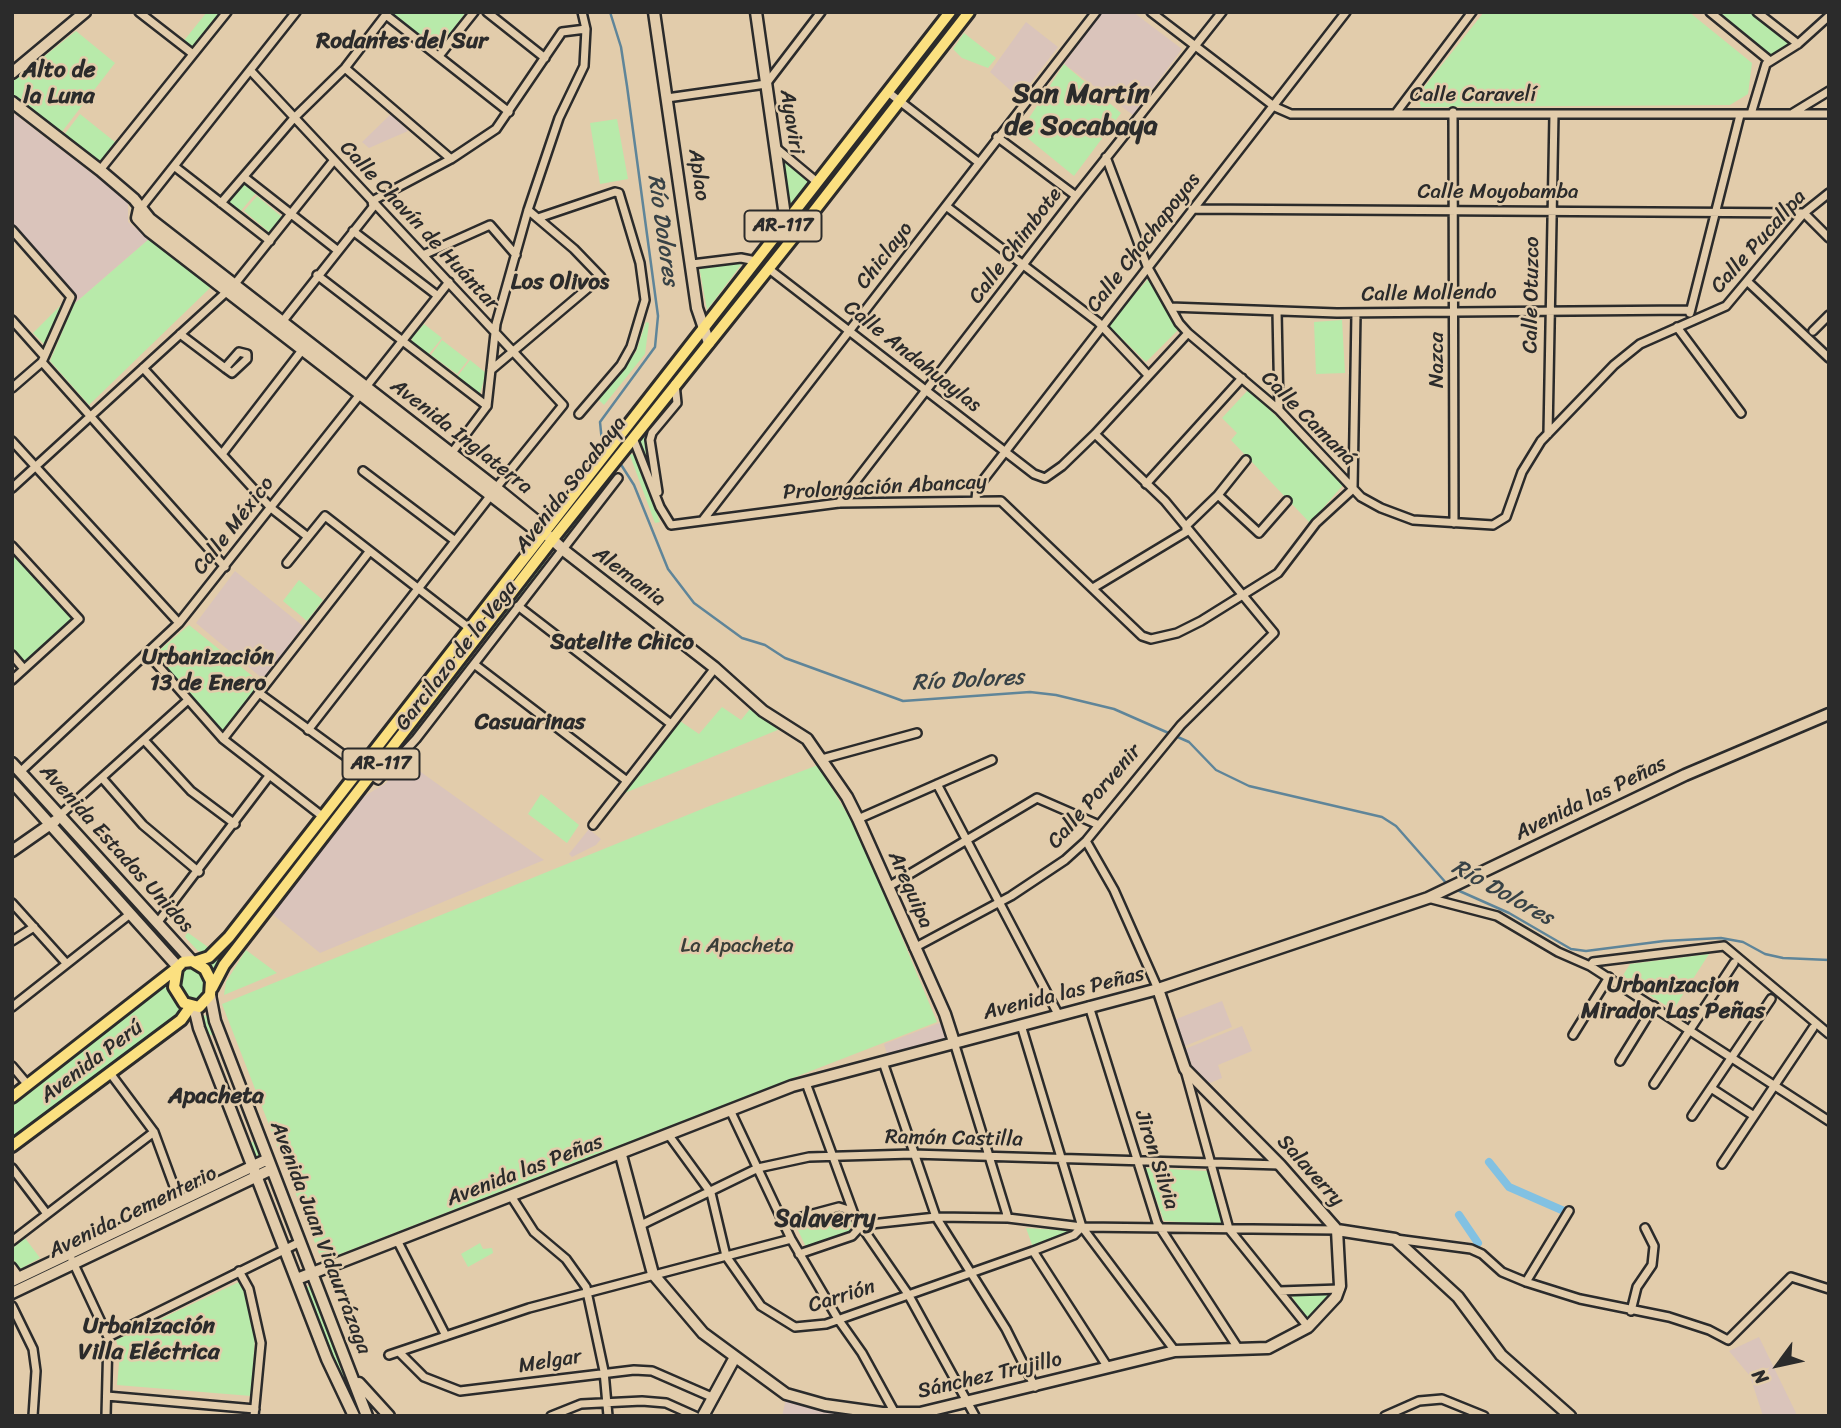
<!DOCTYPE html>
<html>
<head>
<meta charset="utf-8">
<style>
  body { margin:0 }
  #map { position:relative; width:1841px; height:1428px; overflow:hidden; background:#e2ccab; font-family:Sriracha,sans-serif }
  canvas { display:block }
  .frame { position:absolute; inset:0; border:14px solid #2b2b2b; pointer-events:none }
  .north { position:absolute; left:1743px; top:1330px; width:70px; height:70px; -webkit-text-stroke:5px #e2ccab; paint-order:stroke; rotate:237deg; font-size:19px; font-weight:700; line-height:28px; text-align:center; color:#2b2b2b }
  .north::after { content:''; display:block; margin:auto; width:24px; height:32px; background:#2b2b2b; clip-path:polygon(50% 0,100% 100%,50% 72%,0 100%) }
</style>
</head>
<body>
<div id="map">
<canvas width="1841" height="1428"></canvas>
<div class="frame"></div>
<div class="north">N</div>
</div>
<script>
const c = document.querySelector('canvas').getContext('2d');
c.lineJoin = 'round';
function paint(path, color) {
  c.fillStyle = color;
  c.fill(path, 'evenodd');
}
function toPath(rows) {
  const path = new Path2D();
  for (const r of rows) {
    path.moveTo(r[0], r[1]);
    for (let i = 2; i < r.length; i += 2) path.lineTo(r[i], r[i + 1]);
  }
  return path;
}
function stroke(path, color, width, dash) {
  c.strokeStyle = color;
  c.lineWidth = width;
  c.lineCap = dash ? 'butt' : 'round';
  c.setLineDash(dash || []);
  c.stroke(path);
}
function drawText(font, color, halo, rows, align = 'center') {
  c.font = font + ' Sriracha,sans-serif';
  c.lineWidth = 5;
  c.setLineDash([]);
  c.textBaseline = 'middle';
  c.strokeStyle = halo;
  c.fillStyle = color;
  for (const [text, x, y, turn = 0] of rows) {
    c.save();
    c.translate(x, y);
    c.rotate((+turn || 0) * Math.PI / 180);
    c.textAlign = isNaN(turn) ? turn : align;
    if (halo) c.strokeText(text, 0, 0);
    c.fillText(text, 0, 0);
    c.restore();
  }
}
paint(toPath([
  [1102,12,1133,12,1182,49,1133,115,1064,64],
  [1026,22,1058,47,1019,98,990,72],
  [12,112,128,201,128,222,149,239,74,304,76,295,12,224],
  [391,114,408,131,369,148,362,142],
  [235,571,303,626,263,679,196,623],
  [404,760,544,860,320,953,272,914,363,797,386,783],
  [589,829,601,839,596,845,572,857,569,854],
  [1222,1001,1232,1027,1185,1046,1174,1020],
  [942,1022,947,1040,888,1057,884,1044],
  [1242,1026,1252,1051,1218,1065,1222,1078,1210,1083,1192,1066,1185,1049],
  [1759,1337,1796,1413,1794,1416,1763,1416,1750,1376,1729,1351],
  [786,1399,812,1408,849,1416,782,1416]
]), '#dac4bb');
paint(toPath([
  [207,12,221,15,192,51,182,43],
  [394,12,466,12,437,50,393,16],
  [954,12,963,12,903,90,897,86],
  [1484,12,1689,12,1752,63,1748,94,1730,105,1421,107,1417,96],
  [1714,12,1751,12,1793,44,1773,56,1767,55],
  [76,31,115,63,61,133,12,93,12,82],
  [964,33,996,58,988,68,962,58,953,49],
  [1064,64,1121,113,1074,176,1020,132],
  [884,103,890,108,803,221,797,216],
  [80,114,115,142,100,162,64,135],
  [617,119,628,179,600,184,590,123],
  [779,153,811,179,787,209],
  [245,183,256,193,239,213,228,204],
  [257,196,282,217,269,232,244,211],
  [149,239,211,287,89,405,50,361,74,304],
  [744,261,707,310,699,266],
  [753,272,757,276,714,329,711,326],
  [1149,278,1179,329,1146,362,1108,325],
  [67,299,65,305,45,345,33,333],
  [1342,320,1345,373,1316,374,1314,322],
  [646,322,649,323,645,354,604,405,597,398,636,352],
  [424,324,442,338,428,355,412,343,412,338],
  [442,340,468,360,457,374,431,355],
  [470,360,486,373,480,394,457,377],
  [1249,389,1344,484,1310,523,1231,440,1237,433,1222,418],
  [669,399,672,402,650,429,647,439,651,470,638,438],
  [629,453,636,456,660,522,655,523],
  [612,471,616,475,562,543,559,538],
  [12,552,73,619,24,663,12,650],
  [542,561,547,564,492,635,488,632],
  [299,580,323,600,307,621,283,601],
  [189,625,261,683,222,732,154,655],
  [475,626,479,630,376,763,372,760],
  [465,661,469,664,384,771,382,769],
  [722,707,741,720,750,709,780,729,620,795,680,721,699,734],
  [818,765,858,832,937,1022,322,1261,222,1004,707,807],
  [352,785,356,788,216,970,211,969,207,963,222,953],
  [541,794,579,825,567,843,528,814],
  [65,827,159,929,155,933,61,830],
  [187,932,212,950,204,953,198,951,185,937],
  [246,950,277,973,224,995,226,982],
  [1709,954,1673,1010,1622,977,1630,964],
  [186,967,197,971,205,982,205,994,199,1001,190,999,181,990,181,970],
  [168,980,172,998,186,1012,12,1142,12,1106],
  [203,1015,207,1016,261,1153,260,1159,253,1156,248,1144,256,1140,215,1036,205,1033],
  [1145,1168,1207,1171,1226,1225,1164,1221],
  [840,1213,847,1215,851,1222,849,1233,809,1247,805,1245,796,1226,798,1223],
  [1026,1228,1073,1231,1035,1253],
  [25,1238,40,1258,20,1269,12,1258,12,1249],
  [480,1243,483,1249,492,1248,493,1253,468,1267,461,1254],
  [241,1281,255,1335,251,1396,117,1385,120,1353,116,1340],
  [311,1285,348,1380,341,1382,305,1288],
  [1336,1293,1309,1322,1291,1295,1292,1294]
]), '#b8eaaa');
stroke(toPath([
  [606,447,602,442,600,422,655,347,658,316,627,86,621,47,610,12],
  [620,463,634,485,668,569,694,603,742,638,765,645,785,658,903,701,1030,692,1056,695,1114,709,1189,742,1216,770,1249,786,1382,817,1396,826,1447,884],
  [1455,889,1509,913,1571,949,1586,951,1664,941,1721,938,1743,942,1765,954,1783,958,1829,960]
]), '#5f8599', 2.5);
stroke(toPath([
  [1489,1162,1509,1187,1564,1211],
  [1459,1215,1478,1243]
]), '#82c1e2', 8);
const street = toPath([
  [139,12,193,54],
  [487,12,545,58],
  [1151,12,1275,107,1291,114,1829,114],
  [1710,12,1770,61],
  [1757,12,1798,44],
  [386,15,509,112],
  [439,56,474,12],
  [345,68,451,159],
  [250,70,563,405,496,488],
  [888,92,978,162],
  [667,98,766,84,821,12],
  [1453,112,1454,523],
  [1396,113,1472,12],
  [1793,113,1829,91],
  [1751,114,1766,64,1798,44,1829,16],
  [997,137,1076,196],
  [775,147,817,182],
  [1106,157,1147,266,1179,323,1188,333,1279,410,1361,497,1381,508,1413,520,1493,525,1506,517,1522,472,1541,441,1614,365,1640,344,1726,306,1804,213,1829,193],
  [174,166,270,241],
  [100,170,227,12],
  [244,177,337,250],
  [221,203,294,118,345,68,388,12],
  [946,206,1098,322,1148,375],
  [140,209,296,12],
  [1192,209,1804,213],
  [1804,213,1829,238],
  [538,218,615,192,619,193,640,263,645,300,631,347,621,365,579,414],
  [12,230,71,297,42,362,12,388],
  [353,231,438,296],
  [423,255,490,225,516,255],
  [692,264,741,258,756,261],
  [769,269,1034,474,1045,478,1062,466,1095,434,1188,333],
  [317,275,487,406],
  [1748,282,1829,358],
  [1170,307,1337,313,1689,310],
  [1277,311,1279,410],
  [1690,313,1740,115],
  [12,320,44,356],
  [282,322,373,207,372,201,451,159,496,129,562,32,586,29],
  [1677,327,1741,413],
  [1813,331,1829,315],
  [180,334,225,368,232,373,247,359,247,354,239,352,225,368],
  [42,362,225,567],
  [143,368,271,508,308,537],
  [491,370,601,277,574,249,528,210],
  [1548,434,1554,114],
  [633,438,660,507,671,525,839,503,1001,501,1142,636,1151,639,1177,633,1201,621,1278,573,1316,523,1353,489,1356,313],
  [12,441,179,623],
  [222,454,303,349],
  [451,454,487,406,496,324,528,210,559,118,584,66,586,29,582,12],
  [363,471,454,540],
  [1146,484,1242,378],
  [12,488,234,285,334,160],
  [658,492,650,440,652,433,677,403,675,384],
  [1218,495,1259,533,1287,501],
  [976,499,977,488,1346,12],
  [839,503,1076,196,1222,12],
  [703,520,1096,12],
  [12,546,79,619,12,680],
  [287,563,325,516,469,628],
  [1093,588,1186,532,1186,526,1218,495,1246,460],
  [518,606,671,724],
  [147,653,223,739,322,816],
  [12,655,24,669],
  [474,664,627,781],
  [259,693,378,780,416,739,618,478],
  [308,730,491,495],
  [223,739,369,552],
  [144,740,191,791,235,824],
  [822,759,917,733],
  [20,772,179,623,449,282],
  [102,778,143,825,199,872],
  [937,784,1058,1014],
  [58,817,188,700],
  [858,819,992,760],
  [593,825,715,668],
  [1086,841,1114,890,1158,989],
  [888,887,1037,798,1099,825],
  [1428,898,1497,916,1558,952,1590,966,1829,1121],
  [12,903,66,963],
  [158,922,269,776],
  [12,941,34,927],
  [914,948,1011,896,1065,860,1086,841,1181,725,1274,633,1165,501,1095,434],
  [1590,966,1593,962,1724,946,1829,1034],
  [1089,1006,1157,1223,1238,1348],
  [12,1007,130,914],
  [1021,1025,1082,1227,1175,1351],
  [1573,1035,1609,977],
  [954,1042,1008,1218],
  [1620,1061,1654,1006],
  [883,1062,936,1217,1006,1329,1035,1387],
  [12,1066,28,1085],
  [1185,1070,1229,1229,1308,1327],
  [110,1073,154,1132,179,1200],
  [806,1083,855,1217,908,1294,975,1416],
  [1654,1084,1734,963],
  [1711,1088,1754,1116],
  [730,1110,791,1239,838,1319,862,1353,896,1415],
  [1692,1116,1771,999],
  [668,1134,711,1193,726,1256,761,1306,795,1327,826,1324,1033,1251,1074,1235,1082,1227],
  [1722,1164,1813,1028],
  [12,1168,47,1214],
  [511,1196,534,1232,566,1259,586,1287,604,1371,608,1416],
  [783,1222,839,1207,852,1211],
  [641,1225,758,1168,809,1157,912,1154,1280,1165],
  [1396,1239,1471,1249,1482,1254,1502,1272,1526,1282,1580,1299,1669,1317,1709,1330,1728,1340,1791,1277,1829,1289],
  [397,1240,446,1336],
  [12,1241,154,1132],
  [1033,1251,1107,1366],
  [799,1254,852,1236,862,1225,936,1217,1008,1218,1082,1227,1337,1230],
  [72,1260,108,1337,106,1416],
  [12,1267,20,1278],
  [239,1271,249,1289,261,1343,254,1416],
  [1526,1282,1569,1211],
  [1279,1291,1340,1289],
  [12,1306,33,1349,36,1371,33,1416],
  [1631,1311,1637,1287,1652,1265,1654,1246,1645,1228],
  [108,1337,300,1242],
  [400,1353,424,1377,460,1391,634,1370,652,1371,714,1398],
  [389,1355,529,1308,791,1239],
  [107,1396,255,1409],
  [551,1416,581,1404,642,1401,666,1403,695,1416],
  [1385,1416,1419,1401,1442,1399,1484,1416]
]);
const secondary = toPath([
  [654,12,697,308,709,343],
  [756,12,786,223,797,233],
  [12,73,85,12],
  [12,102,100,170,134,199,150,219,496,488,539,523,543,531,566,552,715,668,763,711,807,739,847,797,858,819,945,1014,954,1042],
  [139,209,137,218,149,231,533,528,543,531],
  [12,763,192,961],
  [12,782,178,967],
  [12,851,55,821],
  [1158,989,1185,1069,1280,1165,1337,1230,1395,1239,1458,1297,1501,1355,1570,1416],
  [210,995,215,1021,367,1416],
  [194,1007,199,1028,327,1359,354,1416],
  [621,1155,653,1274,703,1333,786,1394,825,1405,882,1413,920,1413,1175,1351,1268,1348,1308,1327,1336,1297,1340,1286,1337,1230],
  [297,1279,792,1086,1158,989,1428,898,1685,775,1829,714],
  [12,1281,268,1159],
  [12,1293,272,1169],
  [359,1383,389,1416],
  [703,1416,734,1359]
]);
const primary = toPath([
  [192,961,205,969,211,981,210,995,199,1007,184,1003,174,987,177,968,183,962,192,961],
  [194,962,209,957,229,937,950,12],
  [212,988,224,965,552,540,797,233,969,12],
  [12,1097,177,968],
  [12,1146,181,1020,191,1006]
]);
stroke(street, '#2b2b2b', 12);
stroke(secondary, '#2b2b2b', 15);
stroke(primary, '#2b2b2b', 16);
stroke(street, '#e2ccab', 7);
stroke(secondary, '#e2ccab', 10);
stroke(primary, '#fbe080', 10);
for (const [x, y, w] of [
  [783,226,77],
  [381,764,77]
]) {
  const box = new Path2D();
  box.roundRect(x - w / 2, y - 15.5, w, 31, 5);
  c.fillStyle = '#e2ccab';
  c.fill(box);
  stroke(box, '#2b2b2b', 2);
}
drawText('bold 19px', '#2b2b2b', null, [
  ["AR-117",783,226],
  ["AR-117",381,764]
]);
drawText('21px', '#2b2b2b', '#e2ccab', [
  ["Calle Caravelí",1473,96],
  ["Ayaviri",791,122,81],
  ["Aplao",698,175,82],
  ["Calle Moyobamba",1498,193],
  ["Calle Chavín de Huántar",419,226,47],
  ["Calle Pucallpa",1759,242,-48],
  ["Calle Chachapoyas",1144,243,-52],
  ["Calle Chimbote",1016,246,-53],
  ["Chiclayo",885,256,-52],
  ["Calle Mollendo",1429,294,-1],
  ["Calle Otuzco",1532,295,-89],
  ["Calle Andahuaylas",912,357,38],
  ["Nazca",1438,360,-90],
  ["Calle Camaná",1308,419,45],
  ["Avenida Inglaterra",461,437,38],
  ["Avenida Socabaya",571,485,-52],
  ["Prolongación Abancay",885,488,-3],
  ["Calle México",234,526,-52],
  ["Alemania",629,577,37],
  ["Garcilazo de la Vega",457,656,-52],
  ["Calle Porvenir",1095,797,-49],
  ["Avenida las Peñas",1591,799,-26],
  ["Avenida Estados Unidos",116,849,48],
  ["Arequipa",910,890,66],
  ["Avenida las Peñas",1064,994,-14],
  ["Avenida Perú",92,1062,-37],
  ["Ramón Castilla",954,1139,1],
  ["Jiron Silvia",1156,1160,72],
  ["Avenida las Peñas",525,1171,-21],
  ["Salaverry",1310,1171,48],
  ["Avenida Cementerio",133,1213,-26],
  ["Avenida Juan Vidaurrázaga",320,1238,69],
  ["Carrión",842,1297,-17],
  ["Melgar",550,1362,-9],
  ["Sánchez Trujillo",990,1376,-13]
]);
drawText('21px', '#393e38', '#e2ccab', [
  ["La Apacheta",737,947]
]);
drawText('bold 23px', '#2b2b2b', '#e2ccab', [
  ["Rodantes del Sur",402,42],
  ["Alto de",59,71],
  ["la Luna",59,97],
  ["Los Olivos",560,283],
  ["Satelite Chico",622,643],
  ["Urbanización",208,658],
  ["13 de Enero",208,684],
  ["Casuarinas",530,723],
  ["Urbanizacion",1673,986],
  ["Mirador Las Peñas",1673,1012],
  ["Apacheta",216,1097],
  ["Urbanización",149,1327],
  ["Villa Eléctrica",149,1353]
]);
drawText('italic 23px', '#384246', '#e2ccab', [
  ["Río Dolores",662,230,82],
  ["Río Dolores",968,681,-3],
  ["Río Dolores",1502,893,29]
]);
drawText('bold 24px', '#2b2b2b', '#e2ccab', [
  ["Salaverry",825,1220]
]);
drawText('bold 28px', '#2b2b2b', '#e2ccab', [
  ["San Martín",1081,95],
  ["de Socabaya",1081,127]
]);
</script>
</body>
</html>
